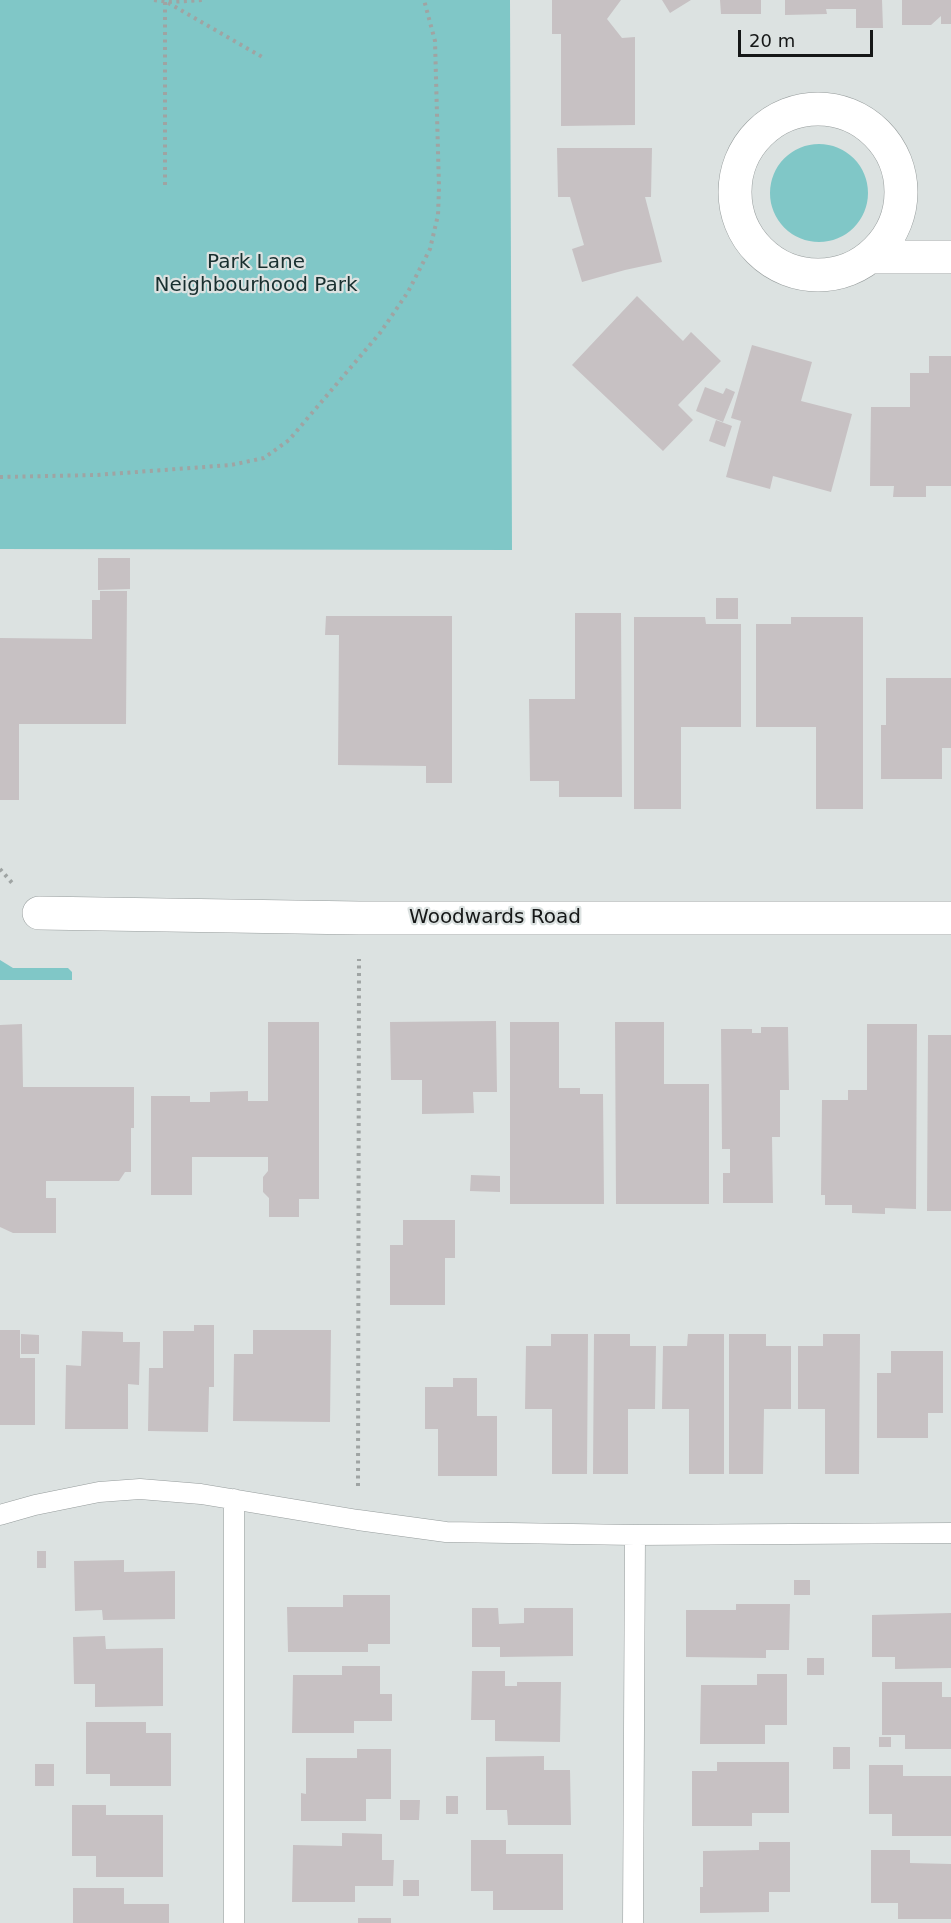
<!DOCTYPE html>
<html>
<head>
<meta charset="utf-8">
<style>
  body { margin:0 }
  #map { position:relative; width:951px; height:1923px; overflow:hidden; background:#dce2e1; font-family:"DejaVu Sans",sans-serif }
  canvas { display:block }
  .scale { position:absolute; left:738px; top:30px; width:135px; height:27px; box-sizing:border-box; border:3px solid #151717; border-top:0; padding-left:8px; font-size:18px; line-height:21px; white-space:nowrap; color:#151717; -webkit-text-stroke:4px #dce2e1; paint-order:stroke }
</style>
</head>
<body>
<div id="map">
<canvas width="951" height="1923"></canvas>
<div class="scale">20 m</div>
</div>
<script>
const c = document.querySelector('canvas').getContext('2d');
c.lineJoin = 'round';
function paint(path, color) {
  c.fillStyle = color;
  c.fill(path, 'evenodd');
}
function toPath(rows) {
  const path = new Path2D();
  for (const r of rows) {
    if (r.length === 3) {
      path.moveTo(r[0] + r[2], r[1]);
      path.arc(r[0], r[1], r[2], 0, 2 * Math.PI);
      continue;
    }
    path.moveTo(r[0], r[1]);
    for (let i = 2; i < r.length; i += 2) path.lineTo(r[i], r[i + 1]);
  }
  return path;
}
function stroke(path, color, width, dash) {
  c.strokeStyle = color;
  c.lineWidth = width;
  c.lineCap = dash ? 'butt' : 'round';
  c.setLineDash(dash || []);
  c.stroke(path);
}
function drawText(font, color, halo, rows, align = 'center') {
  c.font = font + ' "DejaVu Sans",sans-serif';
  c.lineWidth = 4.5;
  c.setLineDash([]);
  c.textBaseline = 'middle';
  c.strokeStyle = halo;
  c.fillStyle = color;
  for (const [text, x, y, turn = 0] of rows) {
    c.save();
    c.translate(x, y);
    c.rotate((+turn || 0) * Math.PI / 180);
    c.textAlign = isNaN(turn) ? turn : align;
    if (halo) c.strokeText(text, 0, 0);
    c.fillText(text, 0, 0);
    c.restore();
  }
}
paint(toPath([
  [0,0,510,0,512,550,0,549],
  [819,193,49],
  [0,960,13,968,68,968,72,972,72,980,0,980]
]), '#80c7c7');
paint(toPath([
  [552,0,621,0,607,19,622,38,635,37,635,125,561,126,561,34,552,34],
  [662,0,691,0,670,13],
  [720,0,761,0,761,14,721,14],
  [785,0,882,0,883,28,856,28,856,9,826,9,827,14,785,15],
  [902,0,951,0,951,24,941,24,941,16,931,25,902,25],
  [557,148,652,148,651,197,645,197,662,262,625,270,582,282,572,249,584,245,570,197,558,197],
  [637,296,683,341,691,332,721,361,678,405,693,420,663,451,572,365],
  [752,345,812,362,801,401,852,414,831,492,773,476,770,489,726,477,741,421,731,418],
  [929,356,951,356,951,486,926,486,926,497,893,497,894,486,870,486,871,407,910,407,910,373,929,373],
  [705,387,723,394,726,388,735,392,723,422,696,411],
  [716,420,732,426,725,447,709,441],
  [98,558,130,558,130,589,98,590],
  [100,591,127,591,126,724,19,724,19,800,0,800,0,638,92,639,92,600,100,600],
  [716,598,738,598,738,619,716,619],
  [575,613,621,613,622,797,559,797,559,781,530,781,529,699,575,699],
  [326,616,452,616,452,783,426,783,426,766,338,765,339,635,325,635],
  [634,617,705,617,706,624,741,624,741,727,681,727,681,809,634,809],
  [791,617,863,617,863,809,816,809,816,727,756,727,756,624,791,624],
  [886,678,951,678,951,748,942,748,942,779,881,779,881,725,886,725],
  [496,1021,497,1092,473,1092,474,1113,422,1114,422,1080,391,1080,390,1022],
  [268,1022,319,1022,319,1199,299,1199,299,1217,269,1217,269,1198,263,1192,263,1177,268,1171,268,1157,192,1157,192,1195,151,1195,151,1096,190,1096,190,1102,210,1102,210,1092,248,1091,248,1101,268,1101],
  [510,1022,559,1022,559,1088,580,1088,580,1094,603,1094,604,1204,510,1204],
  [615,1022,664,1022,664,1084,709,1084,709,1204,616,1204],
  [22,1024,23,1087,134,1087,134,1128,131,1128,131,1172,125,1172,119,1181,46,1181,46,1198,56,1198,56,1233,13,1233,0,1227,0,1025],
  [867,1024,917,1024,916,1209,885,1208,885,1214,852,1213,852,1205,825,1205,825,1195,821,1195,822,1100,848,1100,848,1090,867,1090],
  [761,1027,788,1027,789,1090,780,1090,780,1137,772,1137,773,1203,723,1203,723,1173,730,1173,730,1149,722,1149,721,1029,752,1029,752,1033,761,1033],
  [928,1035,951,1035,951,1211,927,1211],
  [471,1175,500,1176,500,1192,470,1191],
  [403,1220,455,1220,455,1258,445,1258,445,1305,390,1305,390,1245,403,1245],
  [194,1325,214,1325,214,1387,209,1387,208,1432,148,1431,149,1368,163,1368,163,1331,194,1331],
  [0,1330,20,1330,20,1358,35,1358,35,1425,0,1425],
  [253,1330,331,1330,330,1422,233,1421,234,1354,253,1354],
  [82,1331,123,1332,123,1342,140,1342,139,1385,128,1384,128,1429,65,1429,66,1365,81,1366],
  [21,1334,39,1335,39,1354,21,1354],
  [551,1334,588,1334,587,1474,552,1474,552,1409,525,1409,526,1346,551,1346],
  [594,1334,630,1334,630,1346,656,1346,655,1409,628,1409,628,1474,593,1474],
  [688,1334,724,1334,724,1474,689,1474,689,1409,662,1409,663,1346,687,1346],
  [729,1334,766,1334,766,1346,791,1346,791,1409,764,1409,763,1474,729,1474],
  [823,1334,860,1334,859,1474,825,1474,825,1409,798,1409,798,1346,823,1346],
  [891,1351,943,1351,943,1413,928,1413,928,1438,877,1438,877,1373,891,1373],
  [453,1378,477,1378,477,1416,497,1416,497,1476,438,1476,438,1429,425,1429,425,1387,453,1387],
  [37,1551,46,1551,46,1568,37,1568],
  [124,1560,124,1572,175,1571,175,1619,103,1620,102,1610,75,1611,74,1561],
  [794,1580,810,1580,810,1595,794,1595],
  [343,1595,390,1595,390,1644,368,1644,368,1652,288,1652,287,1607,343,1607],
  [736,1604,790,1604,789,1650,766,1650,766,1658,686,1657,686,1610,736,1610],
  [472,1608,498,1608,499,1624,524,1623,524,1608,573,1608,573,1656,500,1657,500,1647,472,1647],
  [951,1613,951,1668,895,1669,895,1657,872,1657,872,1615],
  [105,1636,106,1649,163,1648,163,1706,95,1707,95,1684,74,1684,73,1637],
  [807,1658,824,1658,824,1675,807,1675],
  [342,1666,380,1666,380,1694,392,1694,392,1721,354,1721,354,1733,292,1733,293,1675,342,1675],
  [472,1671,505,1671,505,1686,517,1686,517,1682,561,1682,560,1742,495,1741,495,1720,471,1720],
  [757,1674,787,1674,787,1725,765,1725,765,1744,700,1744,701,1685,757,1685],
  [882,1682,942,1682,942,1697,951,1697,951,1749,905,1749,905,1735,882,1735],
  [86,1722,146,1722,146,1733,171,1733,171,1786,110,1786,110,1774,86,1774],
  [879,1737,891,1737,891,1747,879,1747],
  [833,1747,850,1747,850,1769,833,1769],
  [357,1749,391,1749,391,1799,366,1799,366,1821,301,1821,301,1793,306,1794,306,1758,357,1758],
  [544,1756,544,1770,570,1770,571,1825,508,1825,507,1810,486,1810,486,1757],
  [717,1762,789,1762,789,1813,752,1813,752,1826,692,1826,692,1771,717,1771],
  [35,1764,54,1764,54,1786,35,1786],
  [869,1765,903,1765,903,1776,951,1776,951,1836,892,1836,892,1814,869,1814],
  [446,1796,458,1796,458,1814,446,1814],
  [400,1800,420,1800,419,1820,400,1820],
  [72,1805,106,1805,106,1815,163,1815,163,1877,96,1877,96,1856,72,1856],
  [342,1833,382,1834,382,1860,394,1860,393,1886,355,1886,355,1902,292,1902,293,1845,342,1846],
  [471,1840,506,1840,506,1854,563,1854,563,1910,493,1910,493,1891,471,1891],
  [759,1842,790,1842,790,1892,769,1892,769,1912,700,1913,700,1887,703,1887,703,1851,759,1850],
  [871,1850,910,1850,910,1863,951,1864,951,1919,898,1919,898,1903,871,1903],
  [403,1880,419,1880,419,1896,403,1896],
  [73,1888,124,1888,124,1904,169,1904,169,1923,73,1923],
  [358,1918,391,1918,391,1923,358,1923]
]), '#c7c1c3');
const lane = toPath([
  [0,1515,35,1505,99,1492,140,1489,201,1494,358,1520,446,1532,635,1535,951,1533],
  [234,1923,234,1499],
  [633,1923,635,1535]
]);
const street = toPath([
  [818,192,83],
  [870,257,951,257],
  [39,913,359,918,951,918]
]);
stroke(lane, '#969c9c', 21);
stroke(street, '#969c9c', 34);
stroke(toPath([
  [154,0,169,2,204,0],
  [165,185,165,1,264,58],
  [0,477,96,475,231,465,264,458,289,440,380,333,408,292,430,249,438,215,439,188,435,41,424,0],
  [0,869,13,884],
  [358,1486,359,959]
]), '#9fa4a3', 4, [3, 4.5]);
stroke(lane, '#fff', 20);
stroke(street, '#fff', 33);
drawText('20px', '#182f2f', '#dce2e1', [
  ["Park Lane",256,263],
  ["Neighbourhood Park",256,286]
]);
drawText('20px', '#151717', '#dce2e1', [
  ["Woodwards Road",495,918]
]);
</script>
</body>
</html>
